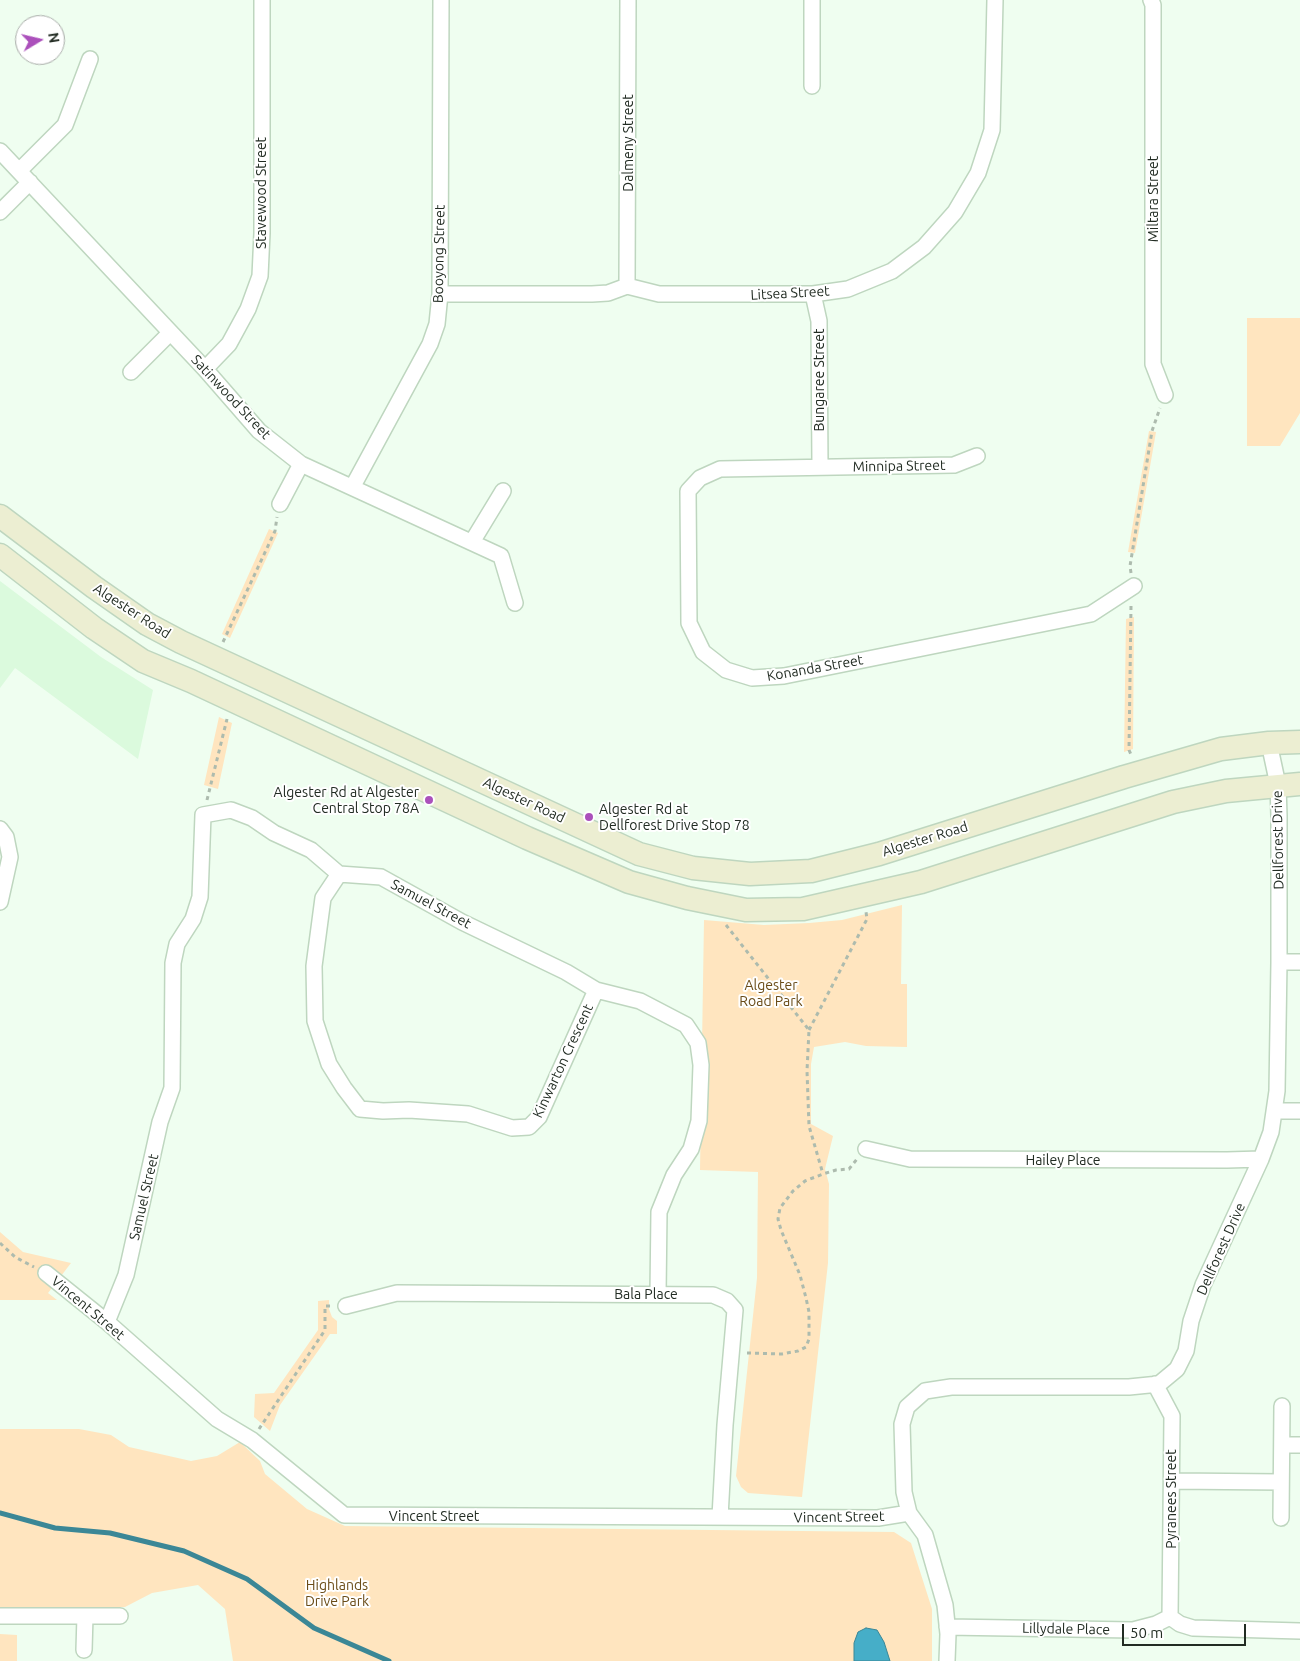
<!DOCTYPE html>
<html>
<head>
<meta charset="utf-8">
<style>
  body { margin:0 }
  #map { position:relative; width:1300px; height:1661px; overflow:hidden; background:#effef0; font-family:Ubuntu,sans-serif }
  canvas { display:block }
  .north { position:absolute; left:15px; top:15px; width:50px; height:50px; box-sizing:border-box; background:#fff; border:1px solid #a7aba7; border-radius:50%; rotate:81deg; font-size:14px; font-weight:700; line-height:20px; text-align:center; color:#222c23 }
  .north::after { content:''; display:block; margin:auto; width:18px; height:22px; background:#ab50bb; clip-path:polygon(50% 0,100% 100%,50% 72%,0 100%) }
  .scale { position:absolute; left:1122px; top:1624px; width:124px; height:22px; box-sizing:border-box; border:2px solid #222c23; border-top:0; padding-left:6px; font-size:15px; line-height:18px; white-space:nowrap; color:#222c23; -webkit-text-stroke:4px #fff; paint-order:stroke }
</style>
</head>
<body>
<div id="map">
<canvas width="1300" height="1661"></canvas>
<div class="north">N</div>
<div class="scale">50 m</div>
</div>
<script>
const c = document.querySelector('canvas').getContext('2d');
c.lineJoin = 'round';
function paint(path, color) {
  c.fillStyle = color;
  c.fill(path, 'evenodd');
}
function toPath(rows) {
  const path = new Path2D();
  for (const r of rows) {
    path.moveTo(r[0], r[1]);
    for (let i = 2; i < r.length; i += 2) path.lineTo(r[i], r[i + 1]);
  }
  return path;
}
function stroke(path, color, width, dash) {
  c.strokeStyle = color;
  c.lineWidth = width;
  c.lineCap = dash ? 'butt' : 'round';
  c.setLineDash(dash || []);
  c.stroke(path);
}
function drawText(font, color, halo, rows, align = 'center') {
  c.font = font + ' Ubuntu,sans-serif';
  c.lineWidth = 4;
  c.setLineDash([]);
  c.textBaseline = 'middle';
  c.strokeStyle = halo;
  c.fillStyle = color;
  for (const [text, x, y, turn = 0] of rows) {
    c.save();
    c.translate(x, y);
    c.rotate((+turn || 0) * Math.PI / 180);
    c.textAlign = isNaN(turn) ? turn : align;
    if (halo) c.strokeText(text, 0, 0);
    c.fillText(text, 0, 0);
    c.restore();
  }
}
paint(toPath([
  [0,581,101,657,153,690,138,759,15,668,0,688]
]), '#dbfadd');
paint(toPath([
  [1247,318,1300,318,1300,413,1280,446,1247,446],
  [1149,431,1156,432,1135,553,1128,552],
  [269,529,278,533,230,638,222,634],
  [1134,617,1133,749,1124,752,1126,619],
  [219,717,232,723,218,789,204,785],
  [902,905,901,984,907,984,907,1047,866,1046,845,1042,814,1047,811,1064,811,1124,833,1136,825,1169,829,1184,828,1263,802,1497,748,1493,741,1487,736,1476,757,1278,758,1172,700,1170,704,920,764,925,809,923,842,920],
  [0,1232,23,1252,71,1263,48,1293,57,1300,0,1300],
  [329,1300,329,1309,332,1317,337,1321,337,1334,330,1334,280,1405,270,1431,254,1417,255,1394,274,1393,318,1330,318,1301],
  [0,1429,79,1429,111,1435,129,1447,191,1461,217,1456,240,1442,260,1461,265,1474,307,1509,345,1526,894,1532,911,1543,932,1609,932,1661,233,1661,225,1609,198,1585,152,1593,125,1607,0,1607],
  [0,1634,17,1635,17,1661,0,1661]
]), '#ffe5bf');
const water = toPath([
  [866,1628,877,1630,884,1642,890,1661,854,1661,854,1643,858,1632,866,1628]
]);
paint(water, '#46aec8');
stroke(water, '#3b8796', 1);
stroke(toPath([
  [0,1513,55,1528,110,1533,184,1551,247,1579,314,1628,389,1661]
]), '#3b8796', 5);
const street = toPath([
  [1151,0,1153,5,1153,364,1165,395],
  [812,86,812,0],
  [0,151,205,369,259,431,301,464,501,556,515,603],
  [19,171,65,125,90,59],
  [0,212,30,182],
  [627,286,628,0],
  [440,294,592,294,608,293,627,286,659,294,813,294,848,289,892,271,924,247,955,212,978,173,992,130,995,0],
  [813,294,819,321,820,467],
  [205,369,229,344,248,309,260,276,262,233,262,0],
  [131,372,170,333],
  [977,456,954,465,720,469,700,478,688,491,689,623,703,652,726,670,752,678,784,676,1091,614,1134,586],
  [353,486,430,344,437,324,440,294,441,0],
  [280,504,301,464],
  [472,542,503,491],
  [0,829,6,837,10,857,0,902],
  [339,874,323,898,314,966,315,1021,329,1064,344,1088,360,1109,383,1111,409,1110,468,1114,512,1128,529,1127,539,1117,596,990],
  [1279,962,1300,962],
  [1275,1111,1300,1111],
  [866,1149,910,1159,1227,1160,1261,1159],
  [46,1273,107,1322,217,1419,252,1440,344,1515,878,1518,909,1513],
  [346,1306,397,1293,713,1295,727,1301,735,1310,725,1425,720,1517],
  [107,1322,126,1275,160,1122,172,1088,173,963,177,944,193,919,200,897,203,815,231,810,252,818,274,833,311,850,339,874,381,877,462,922,566,972,596,990,640,1001,686,1025,698,1043,701,1065,699,1121,691,1149,674,1175,659,1212,658,1294],
  [1155,1384,1172,1416,1170,1617],
  [1282,1445,1300,1445],
  [1172,1481,1281,1482],
  [1281,1518,1282,1406],
  [0,1616,120,1616],
  [947,1627,1133,1630,1156,1624,1170,1617,1180,1624,1193,1628,1300,1631],
  [84,1650,85,1616],
  [947,1661,948,1634,945,1605,925,1535,909,1513,904,1492,902,1424,907,1407,925,1391,951,1387,1129,1387,1159,1384,1177,1369,1186,1351,1191,1321,1203,1285,1261,1159,1271,1132,1277,1091,1279,962,1279,816,1278,785,1269,743]
]);
const secondary = toPath([
  [0,516,94,587,147,624,181,642,639,854,693,868,750,874,811,871,879,854,1124,777,1221,749,1269,743,1300,742],
  [0,555,94,628,143,661,191,681,527,838,629,882,687,898,746,910,803,909,921,882,1173,802,1226,791,1300,784]
]);
stroke(street, '#bed6bf', 18);
stroke(secondary, '#bed6bf', 25);
stroke(toPath([
  [1131,573,1130,566,1152,431,1160,408],
  [1131,606,1129,750,1132,757],
  [223,642,275,531,277,517],
  [207,800,227,719],
  [726,925,809,1030,807,1071,809,1126,823,1174],
  [809,1030,867,919,866,912],
  [0,1243,15,1257,34,1267],
  [747,1353,782,1354,798,1351,806,1347,809,1339,809,1312,806,1298,800,1275,781,1230,778,1219,780,1208,793,1191,805,1181,823,1174,836,1170,849,1169,857,1159],
  [259,1429,325,1330,325,1306,333,1306]
]), '#adbbae', 3, [4, 4]);
stroke(street, '#fff', 15);
stroke(secondary, '#eceed2', 22);
for (const [x, y, r, color] of [
  [429,800,5,"#ab50bb"],
  [589,817,5,"#ab50bb"]
]) {
  const dot = new Path2D();
  dot.arc(x, y, r, 0, 2 * Math.PI);
  c.fillStyle = color;
  c.fill(dot);
  stroke(dot, '#fff', 2);
}
drawText('14px', '#222c23', '#fff', [
  ["Dalmeny Street",628,143,-90],
  ["Stavewood Street",261,193,-90],
  ["Miltara Street",1153,199,-90],
  ["Booyong Street",439,254,-89],
  ["Litsea Street",790,293,-3],
  ["Bungaree Street",819,380,-90],
  ["Satinwood Street",231,397,47],
  ["Minnipa Street",899,466,-1],
  ["Algester Road",132,611,33],
  ["Konanda Street",815,668,-10],
  ["Algester Road",524,800,25],
  ["Algester Road",925,839,-17],
  ["Dellforest Drive",1278,840,-91],
  ["Samuel Street",431,904,28],
  ["Kinwarton Crescent",563,1061,-65],
  ["Hailey Place",1063,1160],
  ["Samuel Street",144,1197,-77],
  ["Dellforest Drive",1221,1249,-66],
  ["Bala Place",646,1294],
  ["Vincent Street",88,1308,40],
  ["Pyranees Street",1171,1499,-90],
  ["Vincent Street",434,1516],
  ["Vincent Street",839,1517,-1],
  ["Lillydale Place",1066,1629,1]
]);
drawText('14px', '#222c23', '#fff', [
  ["Algester Rd at Algester",419,792],
  ["Central Stop 78A",419,808],
  ["Algester Rd at",599,809,"left"],
  ["Dellforest Drive Stop 78",599,825,"left"]
], 'right');
drawText('14px', '#6a4c18', '#fff', [
  ["Algester",771,985],
  ["Road Park",771,1001],
  ["Highlands",337,1585],
  ["Drive Park",337,1601]
]);
</script>
</body>
</html>
